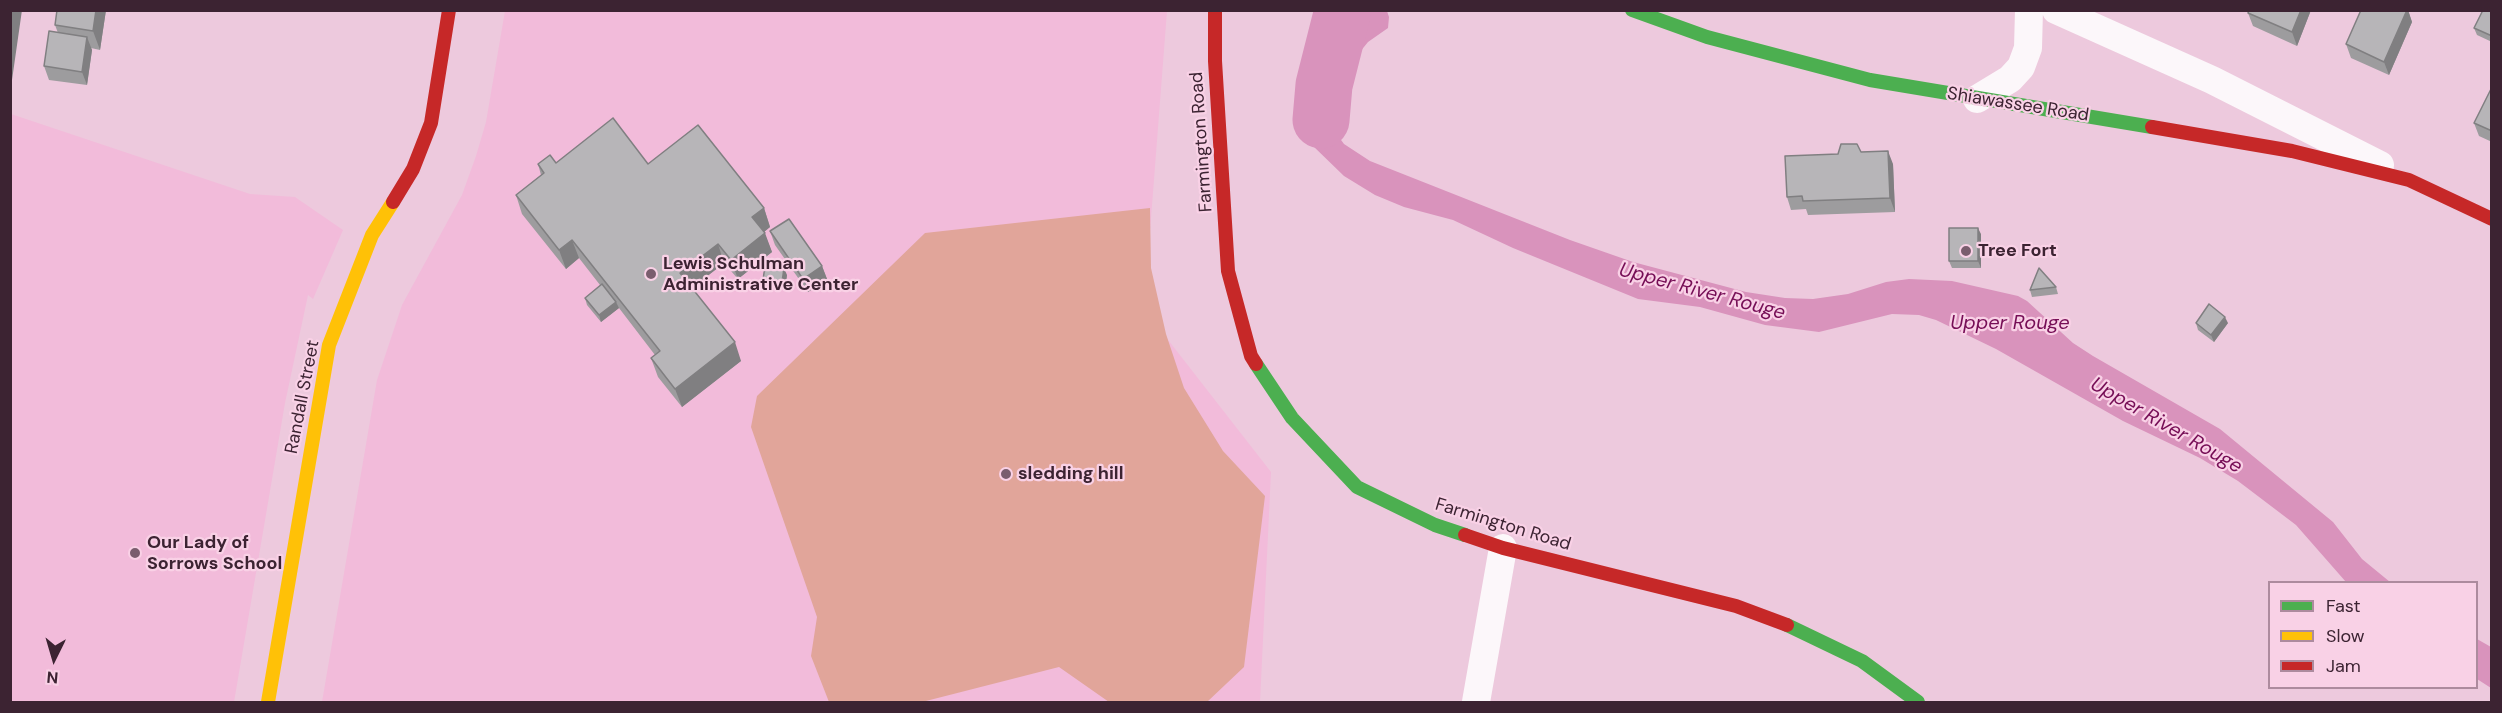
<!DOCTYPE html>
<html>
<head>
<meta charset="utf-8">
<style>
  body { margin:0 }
  #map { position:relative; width:2502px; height:713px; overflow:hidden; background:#edc9dd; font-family:"DM Sans",sans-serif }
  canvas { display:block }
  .frame { position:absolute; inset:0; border:12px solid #3c2332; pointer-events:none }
  .legend { position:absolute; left:2268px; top:581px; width:210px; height:108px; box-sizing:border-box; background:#f9d1e6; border:2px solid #ad8b9e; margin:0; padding:8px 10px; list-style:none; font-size:18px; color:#3c2332 }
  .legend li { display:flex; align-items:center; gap:12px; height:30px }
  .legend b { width:30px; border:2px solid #ad8b9e }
  .north { position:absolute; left:24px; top:629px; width:60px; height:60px; -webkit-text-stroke:4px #f9d1e6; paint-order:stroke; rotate:185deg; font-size:16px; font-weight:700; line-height:24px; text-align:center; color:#3c2332 }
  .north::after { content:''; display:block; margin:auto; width:21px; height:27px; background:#3c2332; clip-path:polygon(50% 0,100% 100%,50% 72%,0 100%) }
</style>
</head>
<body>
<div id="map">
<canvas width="2502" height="713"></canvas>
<div class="frame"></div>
<ul class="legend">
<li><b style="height:8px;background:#4caf50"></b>Fast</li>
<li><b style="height:8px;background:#ffc107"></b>Slow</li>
<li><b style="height:8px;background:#c62828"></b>Jam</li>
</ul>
<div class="north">N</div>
</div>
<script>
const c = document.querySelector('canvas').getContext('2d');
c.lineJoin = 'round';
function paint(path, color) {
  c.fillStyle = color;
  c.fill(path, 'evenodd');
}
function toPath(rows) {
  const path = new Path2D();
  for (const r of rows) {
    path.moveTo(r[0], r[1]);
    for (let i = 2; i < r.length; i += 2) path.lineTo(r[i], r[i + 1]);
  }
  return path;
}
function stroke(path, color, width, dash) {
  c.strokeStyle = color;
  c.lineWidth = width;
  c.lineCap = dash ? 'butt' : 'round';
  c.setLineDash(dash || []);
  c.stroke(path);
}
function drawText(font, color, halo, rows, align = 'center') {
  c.font = font + ' "DM Sans",sans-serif';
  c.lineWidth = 4.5;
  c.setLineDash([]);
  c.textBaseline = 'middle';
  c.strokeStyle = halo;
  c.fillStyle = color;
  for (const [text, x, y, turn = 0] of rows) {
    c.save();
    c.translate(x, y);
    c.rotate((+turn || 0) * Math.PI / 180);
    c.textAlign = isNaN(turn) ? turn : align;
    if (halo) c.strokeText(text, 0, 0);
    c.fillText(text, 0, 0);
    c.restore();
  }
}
paint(toPath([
  [505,11,1167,11,1144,309,1271,472,1260,702,322,702,377,380,402,305,462,195,476,156,486,122],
  [11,114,250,194,295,197,343,230,313,299,308,295,285,403,234,702,11,702]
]), '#f2bbda');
paint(toPath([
  [1150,208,1151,268,1166,334,1184,388,1223,451,1265,496,1244,667,1207,702,1109,702,1059,667,922,702,829,702,811,656,817,617,751,427,757,396,925,233]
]), '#e1a59a');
paint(toPath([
  [1360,11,1387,11,1389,17,1388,28,1368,42,1351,63,1334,107,1333,129,1344,144,1370,161,1570,240,1633,262,1746,292,1785,298,1813,299,1848,294,1886,282,1909,279,1952,281,2018,296,2027,301,2073,343,2093,356,2220,429,2333,522,2362,559,2390,582,2346,582,2296,525,2238,481,2200,458,2123,421,1996,349,1936,320,1919,315,1892,314,1819,332,1765,325,1700,307,1638,299,1513,248,1453,220,1404,207,1375,195,1344,176,1312,145,1303,107,1304,78,1307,65,1317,51,1349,35,1357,22],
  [2477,639,2491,647,2491,688,2477,679]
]), '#d993bc');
stroke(toPath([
  [1321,120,1324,85,1343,10]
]), '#d993bc', 57);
stroke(toPath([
  [2056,10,2212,80,2380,165],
  [1977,99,2010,79,2021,67,2028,48,2029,10],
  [1476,702,1503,548]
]), '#fcf7fa', 28);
stroke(toPath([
  [1632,10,1707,37,1870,80,2152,127],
  [1256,364,1292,418,1357,487,1435,525,1465,535],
  [1787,625,1862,661,1918,702]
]), '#4caf50', 14);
stroke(toPath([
  [268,702,329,345,372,235,393,202]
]), '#ffc107', 14);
stroke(toPath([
  [1215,10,1215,61,1228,271,1251,356,1256,364],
  [2152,127,2292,151,2409,180,2492,219],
  [393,202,413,169,431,123,449,10],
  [1465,535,1503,548,1736,606,1787,625]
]), '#c62828', 14);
paint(toPath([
  [106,10,100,50,91,48,92,50,87,85,49,80,44,66,58,33,55,25],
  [2311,10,2297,46,2253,26,2248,13],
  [2407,10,2408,10,2412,22,2389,75,2351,58,2346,44],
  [2492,10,2492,42,2477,35,2474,28],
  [2492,87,2492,142,2479,136,2474,123],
  [1861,152,1893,164,1895,212,1808,215,1806,209,1791,210,1787,197,1838,154],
  [556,163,648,164,764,208,770,227,764,232,772,252,738,279,724,263,692,288,741,361,682,407,658,377,651,358,655,355,619,308,601,322,587,305,585,298,600,285,579,258,566,269,522,214,516,195,541,175,538,164],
  [770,231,822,266,827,279,808,292,775,245],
  [1981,234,1981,268,1952,268,1949,261],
  [787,275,785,289,766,287,763,280],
  [2056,287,2058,294,2032,297,2030,290],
  [2196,323,2228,323,2214,342,2198,330]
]), '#9d9c9e');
paint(toPath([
  [10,10,22,10,12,80,10,77],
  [96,10,106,10,100,50,93,31],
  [2301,10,2311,10,2297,46,2292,32],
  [2407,10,2408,10,2412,22,2389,75,2384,62],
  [87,37,92,50,87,85,82,72],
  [1888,151,1893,164,1895,212,1890,198],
  [764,208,770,227,759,236,752,217],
  [1978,228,1981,234,1981,268,1978,261],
  [765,233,772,252,738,279,731,260],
  [572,240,579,258,566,269,559,250],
  [718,244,724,263,687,292,680,273],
  [822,266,827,279,808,292,803,279],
  [784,268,787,275,785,289,782,282],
  [616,302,619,308,601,322,599,315],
  [2225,317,2228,323,2214,342,2211,335],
  [735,342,741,361,682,407,675,389]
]), '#807f81');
const building = toPath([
  [57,10,96,10,93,31,55,25,57,10],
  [2249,10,2301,10,2292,32,2248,13,2249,10],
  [2361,10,2407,10,2384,62,2346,44,2361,10],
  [2483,10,2492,10,2492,36,2474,28,2483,10],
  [49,31,87,37,82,72,44,66,49,31],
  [2492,87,2492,131,2474,123,2492,87],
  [613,118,648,164,698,125,764,208,752,217,765,233,731,260,718,244,680,273,735,342,675,389,651,358,660,351,572,240,559,250,516,195,544,173,538,164,550,155,556,163,613,118],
  [1841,144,1857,144,1861,152,1888,151,1890,198,1803,201,1802,196,1787,197,1785,156,1838,154,1841,144],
  [789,219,822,266,803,279,770,231,789,219],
  [1949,228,1978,228,1978,261,1949,261,1949,228],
  [765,266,784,268,782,282,763,280,765,266],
  [2039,268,2056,287,2030,290,2039,268],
  [602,284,616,302,599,315,585,298,602,284],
  [2209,304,2225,317,2211,335,2196,323,2209,304]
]);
paint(building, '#b7b5b8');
stroke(building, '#807f81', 1.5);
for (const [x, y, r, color] of [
  [1966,251,6,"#7a5d6e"],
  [651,274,6,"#7a5d6e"],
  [1006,474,6,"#7a5d6e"],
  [135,553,6,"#7a5d6e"]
]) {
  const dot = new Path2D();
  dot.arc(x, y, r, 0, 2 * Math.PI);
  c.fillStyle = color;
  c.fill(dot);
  stroke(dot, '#f9d1e6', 2);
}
drawText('18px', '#3c2332', '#f9d1e6', [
  ["Shiawassee Road",2018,105,9],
  ["Farmington Road",1202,142,-94],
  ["Randall Street",303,397,-79],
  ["Farmington Road",1503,525,17]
]);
drawText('bold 18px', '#3c2332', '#f9d1e6', [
  ["Tree Fort",1978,251],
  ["Lewis Schulman",663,264],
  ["Administrative Center",663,285],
  ["sledding hill",1018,474],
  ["Our Lady of",147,543],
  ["Sorrows School",147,564]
], 'left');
drawText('italic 20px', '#760e56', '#f9d1e6', [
  ["Upper River Rouge",1702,292,15],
  ["Upper Rouge",2010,324],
  ["Upper River Rouge",2166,426,30]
]);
</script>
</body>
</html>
